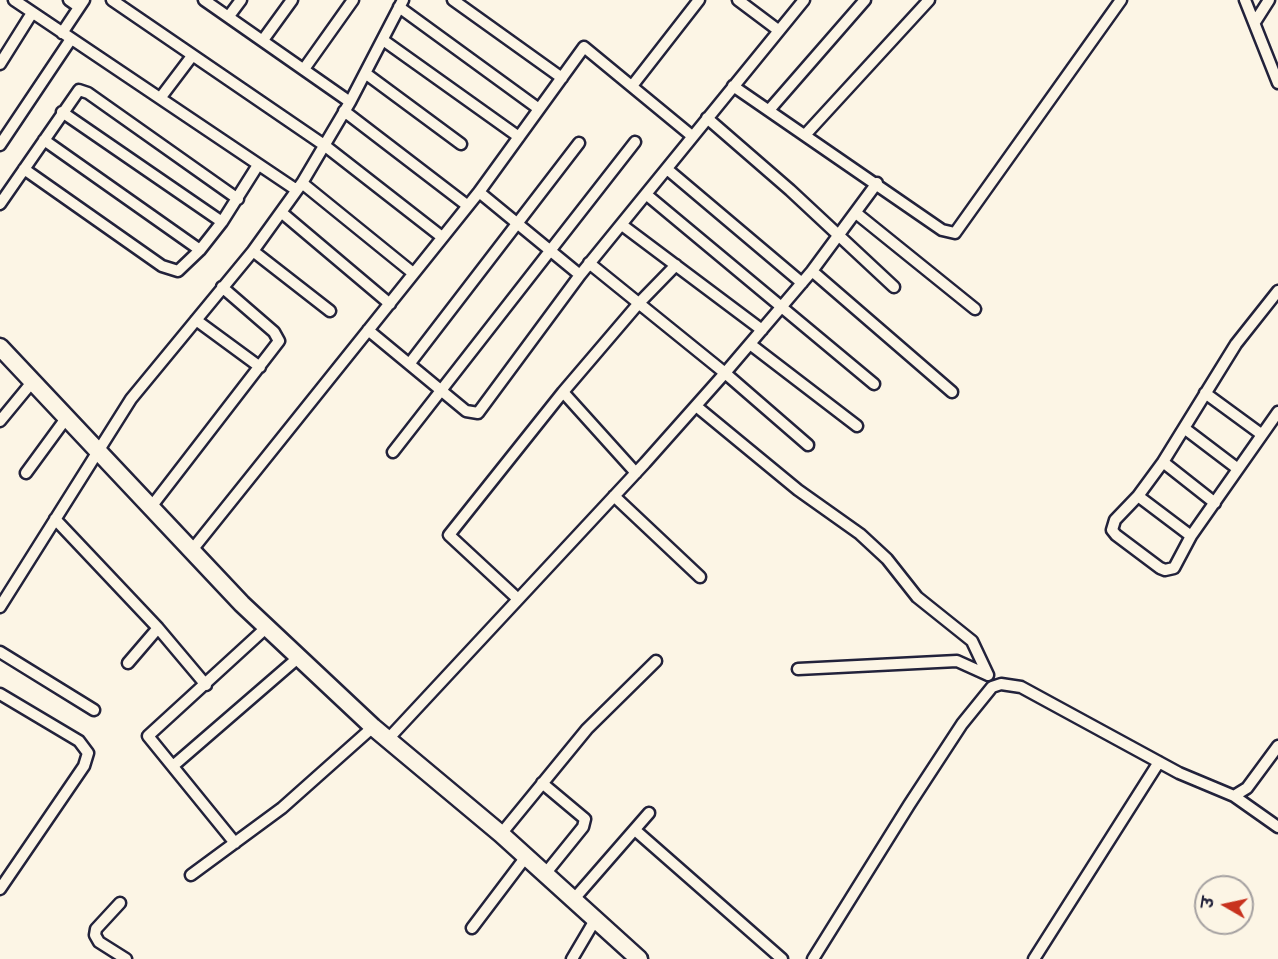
<!DOCTYPE html>
<html>
<head>
<meta charset="utf-8">
<style>
  body { margin:0 }
  #map { position:relative; width:1278px; height:959px; overflow:hidden; background:#fcf5e5; font-family:Sriracha,"Playpen Sans Deva",sans-serif }
  canvas { display:block }
  .north { position:absolute; left:1194px; top:875px; width:60px; height:60px; box-sizing:border-box; background:#fcf5e5; border:2px solid #a5a1a1; border-radius:50%; rotate:279deg; font-size:16px; font-weight:700; line-height:24px; text-align:center; color:#22223b }
  .north::after { content:''; display:block; margin:auto; width:21px; height:27px; background:#c8321e; clip-path:polygon(50% 0,100% 100%,50% 72%,0 100%) }
</style>
</head>
<body>
<div id="map">
<canvas width="1278" height="959"></canvas>
<div class="north">उ</div>
</div>
<script>
const c = document.querySelector('canvas').getContext('2d');
c.lineJoin = 'round';
function toPath(rows) {
  const path = new Path2D();
  for (const r of rows) {
    path.moveTo(r[0], r[1]);
    for (let i = 2; i < r.length; i += 2) path.lineTo(r[i], r[i + 1]);
  }
  return path;
}
function stroke(path, color, width, dash) {
  c.strokeStyle = color;
  c.lineWidth = width;
  c.lineCap = dash ? 'butt' : 'round';
  c.setLineDash(dash || []);
  c.stroke(path);
}
const street = toPath([
  [14,0,295,189],
  [69,0,79,7],
  [112,0,324,145,442,237],
  [204,0,350,102],
  [453,0,562,78],
  [738,0,778,30],
  [1245,0,1278,83],
  [399,7,539,109],
  [229,16,241,0],
  [1255,22,1269,0],
  [62,33,84,0],
  [263,40,292,0],
  [383,40,519,137],
  [0,64,32,13],
  [304,69,353,0],
  [365,73,461,144],
  [632,86,699,0],
  [733,86,942,230,955,233,1121,0],
  [161,97,192,56],
  [770,109,865,0],
  [344,111,468,206],
  [62,112,222,222],
  [707,118,790,190,894,287],
  [805,135,929,0],
  [44,140,200,250],
  [0,145,71,39],
  [24,169,162,266,178,271,200,250,222,222,258,165],
  [667,169,802,283],
  [302,183,413,273],
  [479,192,580,275],
  [647,195,874,384],
  [0,204,79,90,88,93,238,199],
  [281,212,390,304],
  [856,213,975,309],
  [622,225,762,330],
  [253,251,330,311],
  [589,263,725,373,808,445],
  [812,271,952,392],
  [1278,291,1236,344,1163,462,1138,496,1115,520,1112,530,1116,535,1160,568,1165,570,1174,568,1191,536,1278,412],
  [196,320,260,367],
  [368,330,466,411,478,413,580,275,804,0],
  [750,344,857,426],
  [410,363,579,143],
  [563,392,636,473],
  [1205,393,1261,434],
  [696,406,798,490,860,534,887,559,917,597,972,641,988,675],
  [0,421,33,381],
  [1184,428,1238,469],
  [393,452,635,142],
  [1163,462,1215,503],
  [26,473,67,417],
  [614,496,700,577],
  [1138,496,1191,536],
  [151,507,279,341,274,332,222,287],
  [55,519,158,628,206,685],
  [192,550,479,192,584,47,692,136],
  [518,599,449,535,563,392,639,303,676,265],
  [0,607,131,399,253,251,302,183,350,102,403,0],
  [0,652,94,710],
  [128,663,158,628],
  [798,669,957,661,988,675],
  [0,694,79,741,88,753,84,766,0,889],
  [389,738,645,463,725,373,812,271,877,183],
  [173,766,299,657],
  [542,783,585,819,583,827,545,874],
  [1234,796,1278,827],
  [635,830,782,959],
  [501,834,587,729,656,661],
  [235,843,148,736,267,627],
  [191,875,282,808,373,727],
  [574,899,649,813],
  [120,903,96,929,95,935,99,942,126,959],
  [472,928,525,858],
  [572,959,595,920],
  [813,959,909,805,962,724,992,687,1001,684,1021,687,1179,773,1234,796,1247,788,1278,746],
  [1034,959,1159,762]
]);
const secondary = toPath([
  [0,347,242,604,373,727,501,834,639,959]
]);
stroke(street, '#22223b', 15);
stroke(secondary, '#22223b', 21);
stroke(street, '#fcf5e5', 10);
stroke(secondary, '#fcf5e5', 16);
</script>
</body>
</html>
